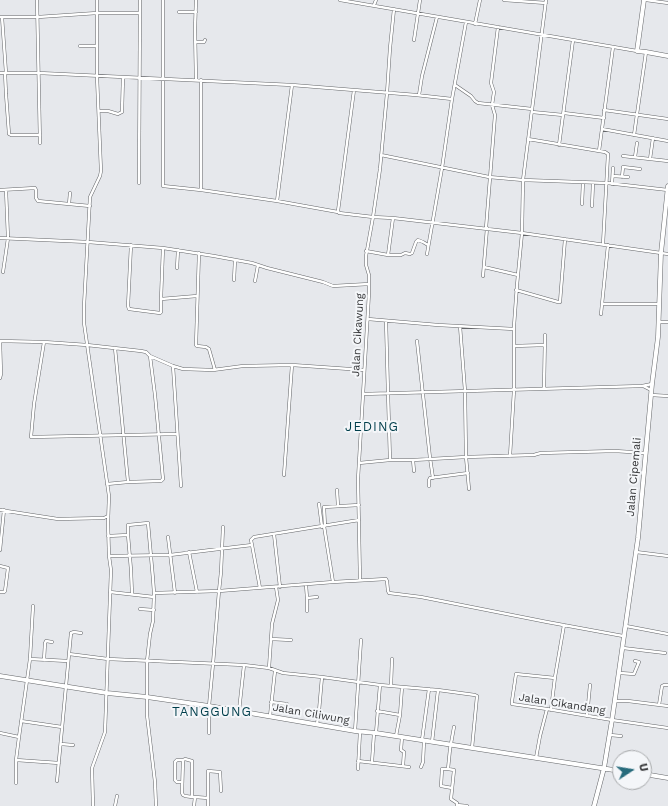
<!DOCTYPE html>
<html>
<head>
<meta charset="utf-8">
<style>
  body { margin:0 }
  #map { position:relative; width:668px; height:806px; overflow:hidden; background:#e6e8ec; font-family:"Work Sans",sans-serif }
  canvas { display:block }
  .north { position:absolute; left:612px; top:750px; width:40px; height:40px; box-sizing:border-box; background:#f4f6f9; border:1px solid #a8aaac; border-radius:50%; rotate:78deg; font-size:11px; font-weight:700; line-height:16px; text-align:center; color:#363739 }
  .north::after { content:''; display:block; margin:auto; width:14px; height:18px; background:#276b7c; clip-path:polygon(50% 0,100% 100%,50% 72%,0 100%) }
</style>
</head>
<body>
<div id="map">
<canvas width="668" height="806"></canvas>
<div class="north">U</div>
</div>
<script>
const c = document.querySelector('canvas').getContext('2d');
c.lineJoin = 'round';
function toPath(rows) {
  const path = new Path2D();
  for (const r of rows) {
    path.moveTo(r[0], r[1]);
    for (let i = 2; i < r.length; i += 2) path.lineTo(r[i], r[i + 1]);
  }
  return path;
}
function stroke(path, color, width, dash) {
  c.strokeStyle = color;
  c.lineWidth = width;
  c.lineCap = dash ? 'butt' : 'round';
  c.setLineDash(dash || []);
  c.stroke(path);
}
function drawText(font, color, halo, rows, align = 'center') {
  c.font = font + ' "Work Sans",sans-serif';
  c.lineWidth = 4;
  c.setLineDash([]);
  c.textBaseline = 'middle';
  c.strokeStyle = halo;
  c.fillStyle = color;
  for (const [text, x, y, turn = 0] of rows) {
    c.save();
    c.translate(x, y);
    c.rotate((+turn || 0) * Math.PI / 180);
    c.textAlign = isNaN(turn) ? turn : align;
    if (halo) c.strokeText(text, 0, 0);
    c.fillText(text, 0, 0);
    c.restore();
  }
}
const street = toPath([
  [37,0,40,143],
  [163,0,163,186,201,190,277,201,338,212],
  [340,0,637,51],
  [504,0,546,3],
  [646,0,668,3],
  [374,5,376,0],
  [179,12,196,12],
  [0,17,38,17,97,13,139,13],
  [2,17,6,73],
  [475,24,480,0],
  [414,40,420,0],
  [196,42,204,42,205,40],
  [80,46,97,46],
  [0,73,39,73,292,85,416,95,452,99],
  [5,73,6,94,9,134,11,135,40,135],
  [196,80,195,29,196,0],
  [455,85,471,96,475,101,478,103,532,109],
  [354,90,338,211,339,213,373,217,393,218,522,233,668,254],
  [419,95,422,76,437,17],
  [604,110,668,119],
  [99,111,108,111,118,114,122,112,123,77],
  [532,112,563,115],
  [564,113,604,118],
  [602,129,668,141],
  [634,135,646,52],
  [528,139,605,152,608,154,603,244],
  [559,145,573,40],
  [599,151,613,47],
  [381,155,489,177,523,180,607,183,668,190],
  [623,156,668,161],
  [635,157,637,143],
  [650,159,653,138],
  [613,176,628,177],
  [622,177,623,167,640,169],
  [139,183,140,0],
  [612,184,613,168],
  [0,190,35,188,36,190,36,198,38,201,69,204],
  [201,190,201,80],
  [70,193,69,204,90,206],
  [277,201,292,85],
  [582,204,583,182],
  [592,206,593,183],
  [486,228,495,115,492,105,494,92,491,83,498,27],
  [0,238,88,242,163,248,214,256,252,263,267,268,323,282,333,286,369,284],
  [131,245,128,306,129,309,160,313,161,312,161,299],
  [163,248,161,299,197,296],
  [366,251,388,255,401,255,405,253,410,254,412,253,416,242,418,240,423,242,428,245],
  [199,253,196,345,197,346,206,347,209,349,215,370],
  [427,254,442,168,452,99,466,22],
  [388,255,393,218],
  [484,267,518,275],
  [177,268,178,250],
  [3,272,6,252,8,238,6,190],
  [483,276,487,228],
  [234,280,235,260],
  [255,281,258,265],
  [516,290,558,302,560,302,565,239],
  [602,304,659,304],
  [601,314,608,245],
  [368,319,438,325,514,329],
  [386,321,388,393,390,460],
  [659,322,668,322],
  [460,326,465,391,466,457,469,489],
  [0,341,44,342,87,345,141,351,146,352,150,356,173,366,183,369,213,370,243,366,292,365,364,370],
  [417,341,430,458,433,478],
  [44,342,34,404,31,437,177,434],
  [514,346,545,345],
  [115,348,128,482],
  [173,366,181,486],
  [0,378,1,374,0,341],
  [643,386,651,390],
  [544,388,545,335],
  [363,394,642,386,652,384],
  [651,395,668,396],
  [510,456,514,390,514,326,517,285,522,233,523,180,546,0],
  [413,460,414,471],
  [359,463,390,460,413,460,466,457,534,455,537,454,541,453,615,451,646,453],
  [284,475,292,365],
  [107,484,128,482,161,481,163,479,155,395,150,356],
  [429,486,429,480,430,478,468,473],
  [337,490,338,506],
  [319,504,322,527],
  [0,510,58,519,104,518,108,516],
  [324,526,333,582],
  [325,526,324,507,359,505],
  [274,534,280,587],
  [128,535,128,525,148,523,153,579,154,593,153,621,150,634,147,661,147,715,155,782,156,806],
  [108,536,128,535,131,570,132,594],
  [168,537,175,593],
  [252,545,260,588],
  [0,550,4,510],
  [189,552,197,592],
  [636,552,668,556],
  [109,556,170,555,235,547,252,545,251,540,254,537,359,520],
  [0,566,8,568,5,591,4,592,0,592],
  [360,580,358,479,369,293,369,275,366,265,366,256,373,217,380,169,387,93,390,48,394,9],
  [306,585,307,598,317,597],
  [276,587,278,600,272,624,269,668,283,673,322,677,380,685,438,690,475,695,477,696,472,748],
  [110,592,154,597],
  [154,593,219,591,221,572,223,527],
  [307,598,307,611],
  [140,609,154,610],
  [626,626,668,634],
  [271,639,291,640],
  [623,648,665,653],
  [69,654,108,659,244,665,269,668],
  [30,659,68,661],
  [44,660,45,643,46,641,52,642],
  [620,673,634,674,639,662,635,661],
  [555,678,516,674,512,701,512,704,547,709,612,720,668,728],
  [391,686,392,659],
  [616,701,628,701,668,706],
  [271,702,287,704],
  [659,705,662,686,664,685,668,685],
  [551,710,555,677,564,625],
  [239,711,244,665],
  [377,711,400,715],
  [270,716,275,671],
  [587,716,590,685],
  [21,721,62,727],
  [317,724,319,711,322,677],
  [454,727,450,749,448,769,454,770,451,799,457,803,457,806],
  [355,731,361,640],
  [0,733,19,737],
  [209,733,209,706,213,664,219,591,333,582,386,579,387,581,388,591,389,593,421,597,547,622,623,636],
  [376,733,380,685],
  [610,735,621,736],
  [396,736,400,715,402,687],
  [402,737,401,750,404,752,403,766],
  [422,740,429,689],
  [432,742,438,690],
  [61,744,73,745],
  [536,758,540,736,547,709],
  [16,760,59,763],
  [358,761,409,767],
  [372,762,374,733],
  [421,767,423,762,424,741],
  [358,769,360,732],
  [448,769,442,769,441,786,452,788],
  [57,781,71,633,74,632,81,633],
  [182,782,177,782,175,780,175,762,177,760,183,760],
  [16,783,16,760,19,737,30,659,33,606],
  [192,797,192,761,185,759,183,760,182,793,183,795,185,796,192,797,195,797,208,798],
  [457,805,467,806],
  [93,806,92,768,105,732,111,570,109,556,108,523,109,496,84,323,84,306,90,197,100,176,101,171,97,77,97,0],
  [115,806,117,796],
  [194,806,195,797],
  [208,806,208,771,220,772,221,791]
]);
const secondary = toPath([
  [644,0,637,51,646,52,668,56],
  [0,676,107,693,147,697,209,706,355,731,376,733,620,771],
  [644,774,668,778],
  [594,806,604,768,612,720,638,538,652,384,658,337,661,253,668,186]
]);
stroke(street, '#646669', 3.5);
stroke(secondary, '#646669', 5);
stroke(street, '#fff', 2.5);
stroke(secondary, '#fff', 4);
drawText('11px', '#363739', '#f4f6f9', [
  ["Jalan Cikawung",358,335,-87],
  ["Jalan Cipemali",634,477,-85],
  ["Jalan Cikandang",562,704,9],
  ["Jalan Ciliwung",311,714,10]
]);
c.letterSpacing = '1px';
drawText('13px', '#003e4b', '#f4f6f9', [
  ["JEDING",372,427],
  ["TANGGUNG",212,712]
]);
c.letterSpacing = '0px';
</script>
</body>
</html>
